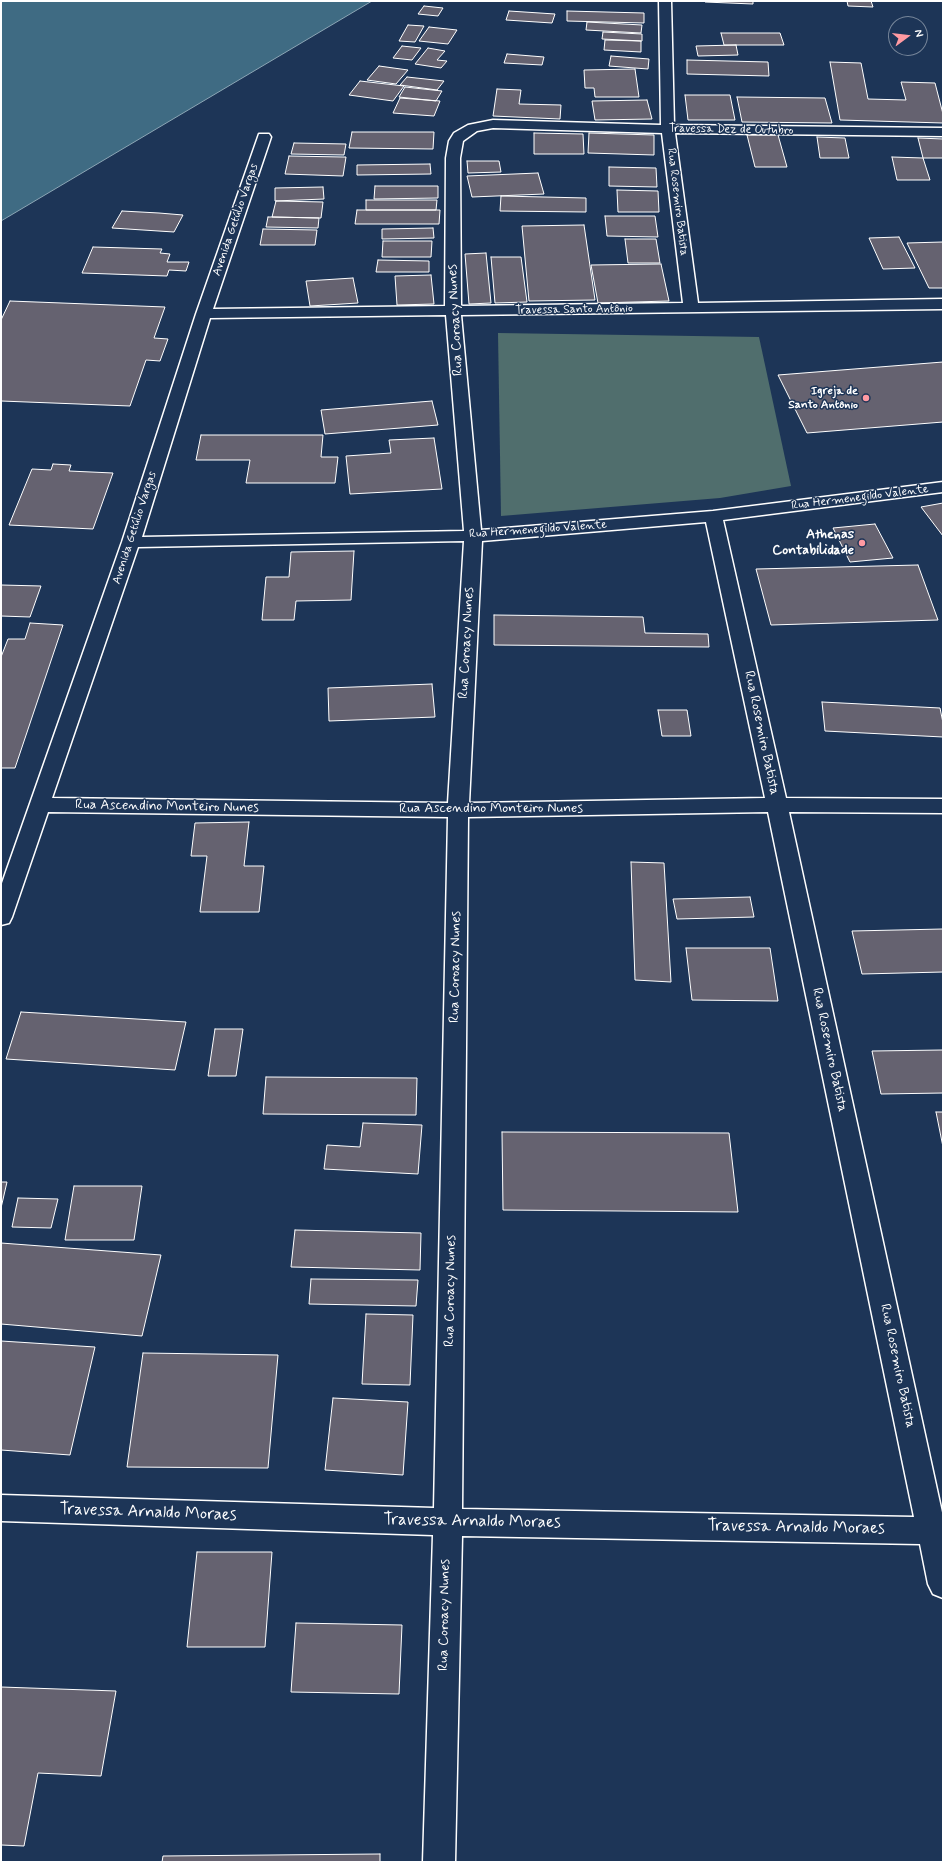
<!DOCTYPE html>
<html>
<head>
<meta charset="utf-8">
<style>
  body { margin:0 }
  #map { position:relative; width:944px; height:1863px; overflow:hidden; background:#1d3557; font-family:Mynerve,sans-serif }
  canvas { display:block }
  .frame { position:absolute; inset:0; border:2px solid #fff; pointer-events:none }
  .north { position:absolute; left:888px; top:16px; width:40px; height:40px; box-sizing:border-box; background:#1d3557; border:1px solid #77869a; border-radius:50%; rotate:75deg; font-size:11px; font-weight:700; line-height:16px; text-align:center; color:#fff }
  .north::after { content:''; display:block; margin:auto; width:14px; height:18px; background:#ff9aa2; clip-path:polygon(50% 0,100% 100%,50% 72%,0 100%) }
</style>
</head>
<body>
<div id="map">
<canvas width="944" height="1863"></canvas>
<div class="frame"></div>
<div class="north">N</div>
</div>
<script>
const c = document.querySelector('canvas').getContext('2d');
c.lineJoin = 'round';
function paint(path, color) {
  c.fillStyle = color;
  c.fill(path, 'evenodd');
}
function toPath(rows) {
  const path = new Path2D();
  for (const r of rows) {
    path.moveTo(r[0], r[1]);
    for (let i = 2; i < r.length; i += 2) path.lineTo(r[i], r[i + 1]);
  }
  return path;
}
function stroke(path, color, width, dash) {
  c.strokeStyle = color;
  c.lineWidth = width;
  c.lineCap = dash ? 'butt' : 'round';
  c.setLineDash(dash || []);
  c.stroke(path);
}
function drawText(font, color, halo, rows, align = 'center') {
  c.font = font + ' Mynerve,sans-serif';
  c.lineWidth = 3;
  c.setLineDash([]);
  c.textBaseline = 'middle';
  c.strokeStyle = halo;
  c.fillStyle = color;
  for (const [text, x, y, turn = 0] of rows) {
    c.save();
    c.translate(x, y);
    c.rotate((+turn || 0) * Math.PI / 180);
    c.textAlign = isNaN(turn) ? turn : align;
    if (halo) c.strokeText(text, 0, 0);
    c.fillText(text, 0, 0);
    c.restore();
  }
}
paint(toPath([
  [498,333,759,337,791,486,720,498,501,516]
]), '#506e6d');
const water = toPath([
  [1,1,372,1,1,221,1,1]
]);
paint(water, '#3f6b83');
stroke(water, '#8ca6b5', 1);
const building = toPath([
  [705,1,753,1,753,4,705,2,705,1],
  [847,1,871,1,873,7,848,6,847,1],
  [424,6,443,8,438,16,418,14,424,6],
  [509,11,555,14,552,23,506,20,509,11],
  [567,11,644,13,644,23,567,21,567,11],
  [587,22,642,25,641,33,586,30,587,22],
  [408,25,424,26,415,42,399,41,408,25],
  [429,27,457,30,448,44,419,41,429,27],
  [603,32,642,34,642,41,602,39,603,32],
  [721,33,780,33,784,45,724,45,721,33],
  [605,40,641,41,641,52,604,50,605,40],
  [736,45,738,55,698,56,696,46,736,45],
  [402,46,421,48,412,60,393,58,402,46],
  [428,48,445,51,437,60,447,61,441,68,415,64,428,48],
  [507,54,544,57,542,65,504,63,507,54],
  [611,56,649,59,648,69,609,66,611,56],
  [687,60,768,62,769,76,687,74,687,60],
  [830,62,861,63,868,99,906,100,901,82,935,83,943,114,943,123,840,120,830,62],
  [379,66,408,70,396,84,367,80,379,66],
  [635,69,639,97,595,97,594,88,585,88,584,70,635,69],
  [407,77,444,81,437,90,400,85,407,77],
  [360,81,404,86,393,101,349,95,360,81],
  [405,87,442,91,436,101,399,97,405,87],
  [497,89,521,90,519,104,561,105,560,119,493,116,497,89],
  [685,95,730,95,735,120,688,120,685,95],
  [737,97,825,98,832,123,742,122,737,97],
  [400,98,440,101,434,116,393,113,400,98],
  [647,100,652,119,595,120,592,101,647,100],
  [352,132,434,132,433,149,349,148,352,132],
  [534,133,583,134,584,154,534,154,534,133],
  [589,133,654,135,654,155,588,153,589,133],
  [747,135,778,135,787,167,755,167,747,135],
  [817,137,845,138,849,158,820,158,817,137],
  [918,138,943,139,943,158,923,158,918,138],
  [294,143,346,144,344,155,291,154,294,143],
  [289,156,343,157,346,157,343,176,285,174,289,156],
  [892,157,923,158,930,180,897,180,892,157],
  [467,161,499,161,501,172,468,173,467,161],
  [430,164,431,174,357,175,357,165,430,164],
  [609,167,656,168,657,187,609,186,609,167],
  [538,173,544,194,472,197,467,176,538,173],
  [375,186,438,186,438,198,374,199,375,186],
  [323,187,324,199,275,201,275,188,323,187],
  [617,190,658,191,659,212,618,212,617,190],
  [501,196,586,198,586,212,500,211,501,196],
  [366,200,437,200,436,210,366,210,366,200],
  [276,201,323,202,321,218,272,217,276,201],
  [357,210,440,210,439,224,355,224,357,210],
  [122,211,159,213,183,215,174,232,112,228,122,211],
  [605,216,655,216,658,237,607,236,605,216],
  [268,217,272,217,319,218,318,228,266,227,268,217],
  [584,225,595,300,529,301,522,226,584,225],
  [433,228,434,238,382,239,382,229,433,228],
  [263,229,317,230,315,245,260,245,263,229],
  [899,237,915,268,883,269,869,238,899,237],
  [625,239,656,239,660,263,628,263,625,239],
  [383,241,432,241,431,257,382,257,383,241],
  [943,242,943,288,929,288,907,243,943,242],
  [93,247,162,249,160,253,170,254,167,262,189,262,186,271,169,270,167,276,82,273,93,247],
  [486,253,491,303,469,304,465,254,486,253],
  [491,257,521,257,527,302,495,303,491,257],
  [378,260,429,261,429,272,376,272,378,260],
  [661,264,669,301,598,303,591,265,661,264],
  [431,275,434,304,397,305,395,276,431,275],
  [353,278,358,303,310,306,306,281,353,278],
  [10,301,165,307,154,338,168,339,160,361,146,360,130,406,1,401,1,320,10,301],
  [943,362,943,422,807,433,778,375,943,362],
  [432,401,438,425,325,434,321,410,432,401],
  [201,435,323,435,321,457,338,457,335,483,246,483,250,460,196,460,201,435],
  [434,438,442,489,350,494,346,456,391,453,389,440,434,438],
  [53,464,71,465,69,471,113,473,93,529,9,525,32,469,51,470,53,464],
  [943,503,943,536,921,507,943,503],
  [875,524,893,558,850,562,833,528,875,524],
  [354,551,351,600,296,601,294,620,262,620,266,577,289,577,291,552,354,551],
  [918,565,938,620,771,625,756,569,918,565],
  [1,585,41,586,30,617,1,616,1,585],
  [494,615,643,617,645,633,708,634,709,647,494,645,494,615],
  [30,623,63,625,15,768,1,768,1,657,8,639,25,639,30,623],
  [432,684,435,717,329,721,328,688,432,684],
  [822,702,940,708,943,723,943,737,825,731,822,702],
  [658,710,687,710,691,736,662,736,658,710],
  [249,822,244,866,264,866,259,912,200,912,207,856,191,856,195,823,249,822],
  [631,862,664,863,671,982,635,980,631,862],
  [750,897,754,917,677,919,673,899,750,897],
  [943,929,943,972,862,974,852,931,943,929],
  [686,948,770,948,778,1001,692,1000,686,948],
  [21,1012,186,1022,175,1070,6,1059,21,1012],
  [215,1029,243,1029,236,1076,208,1076,215,1029],
  [943,1050,943,1093,881,1094,872,1051,943,1050],
  [266,1077,417,1078,416,1115,263,1114,266,1077],
  [936,1112,943,1112,943,1147,936,1112],
  [363,1123,422,1125,418,1174,324,1169,327,1145,360,1147,363,1123],
  [502,1132,729,1133,738,1212,503,1210,502,1132],
  [1,1182,7,1182,1,1208,1,1182],
  [74,1186,142,1186,134,1240,65,1240,74,1186],
  [18,1198,58,1199,51,1228,12,1227,18,1198],
  [295,1230,421,1233,420,1270,291,1267,295,1230],
  [1,1243,161,1255,142,1336,1,1324,1,1243],
  [311,1279,418,1280,416,1306,309,1304,311,1279],
  [366,1314,413,1315,410,1385,362,1384,366,1314],
  [1,1341,95,1347,70,1455,1,1450,1,1341],
  [143,1353,278,1355,268,1468,127,1467,143,1353],
  [333,1398,408,1402,403,1475,325,1470,333,1398],
  [197,1552,272,1552,265,1647,187,1647,197,1552],
  [296,1623,402,1625,399,1694,291,1692,296,1623],
  [1,1687,116,1691,101,1776,38,1773,24,1846,1,1845,1,1687],
  [380,1854,380,1862,162,1862,163,1856,380,1854]
]);
paint(building, '#656270');
stroke(building, '#fff', 1);
const street = toPath([
  [659,1,671,1,674,125,943,128,943,136,675,133,698,303,943,299,943,309,461,315,481,530,713,511,943,482,943,492,723,520,786,798,943,799,943,813,789,812,943,1517,943,1598,933,1594,928,1584,920,1544,462,1536,455,1862,423,1862,433,1535,1,1521,1,1495,434,1508,448,817,48,812,12,917,9,923,1,925,1,886,122,542,196,314,259,134,269,134,271,137,213,309,445,306,446,158,449,141,454,133,468,125,493,120,661,125,659,1],
  [493,128,662,133,683,303,461,306,460,158,463,141,477,131,493,128],
  [446,315,464,531,142,537,210,318,446,315],
  [706,522,765,798,469,803,482,541,706,522],
  [464,541,448,803,52,798,138,547,464,541],
  [768,812,914,1517,462,1509,468,817,768,812]
]);
stroke(street, '#fff', 3);
paint(street, '#1d3557');
for (const [x, y, r, color] of [
  [866,398,4,"#ff9aa2"],
  [862,543,4,"#ff9aa2"]
]) {
  const dot = new Path2D();
  dot.arc(x, y, r, 0, 2 * Math.PI);
  c.fillStyle = color;
  c.fill(dot);
  stroke(dot, '#1d3557', 1.5);
}
drawText('12px', '#fff', '#1d3557', [
  ["Travessa Dez de Outubro",731,130,1],
  ["Rua Rosemiro Batista",677,202,83],
  ["Avenida Getúlio Vargas",236,220,-71],
  ["Travessa Santo Antônio",574,310,-1],
  ["Rua Hermenegildo Valente",860,498,-7],
  ["Avenida Getúlio Vargas",135,528,-72],
  ["Rua Hermenegildo Valente",538,530,-4]
]);
drawText('bold 12px', '#fff', '#1d3557', [
  ["Igreja de",858,391],
  ["Santo Antônio",858,405]
], 'right');
drawText('14px', '#fff', '#1d3557', [
  ["Rua Coroacy Nunes",456,320,-93],
  ["Rua Coroacy Nunes",467,643,-87],
  ["Rua Rosemiro Batista",761,733,78],
  ["Rua Ascendino Monteiro Nunes",167,807,1],
  ["Rua Ascendino Monteiro Nunes",491,809],
  ["Rua Coroacy Nunes",456,967,-89],
  ["Rua Rosemiro Batista",829,1050,78],
  ["Rua Coroacy Nunes",451,1291,-89],
  ["Rua Rosemiro Batista",897,1366,78],
  ["Rua Coroacy Nunes",445,1615,-89]
]);
drawText('bold 14px', '#fff', '#1d3557', [
  ["Athenas",854,535],
  ["Contabilidade",854,551]
], 'right');
drawText('17px', '#fff', '#1d3557', [
  ["Travessa Arnaldo Moraes",148,1513,2],
  ["Travessa Arnaldo Moraes",472,1522,1],
  ["Travessa Arnaldo Moraes",796,1528,1]
]);
</script>
</body>
</html>
